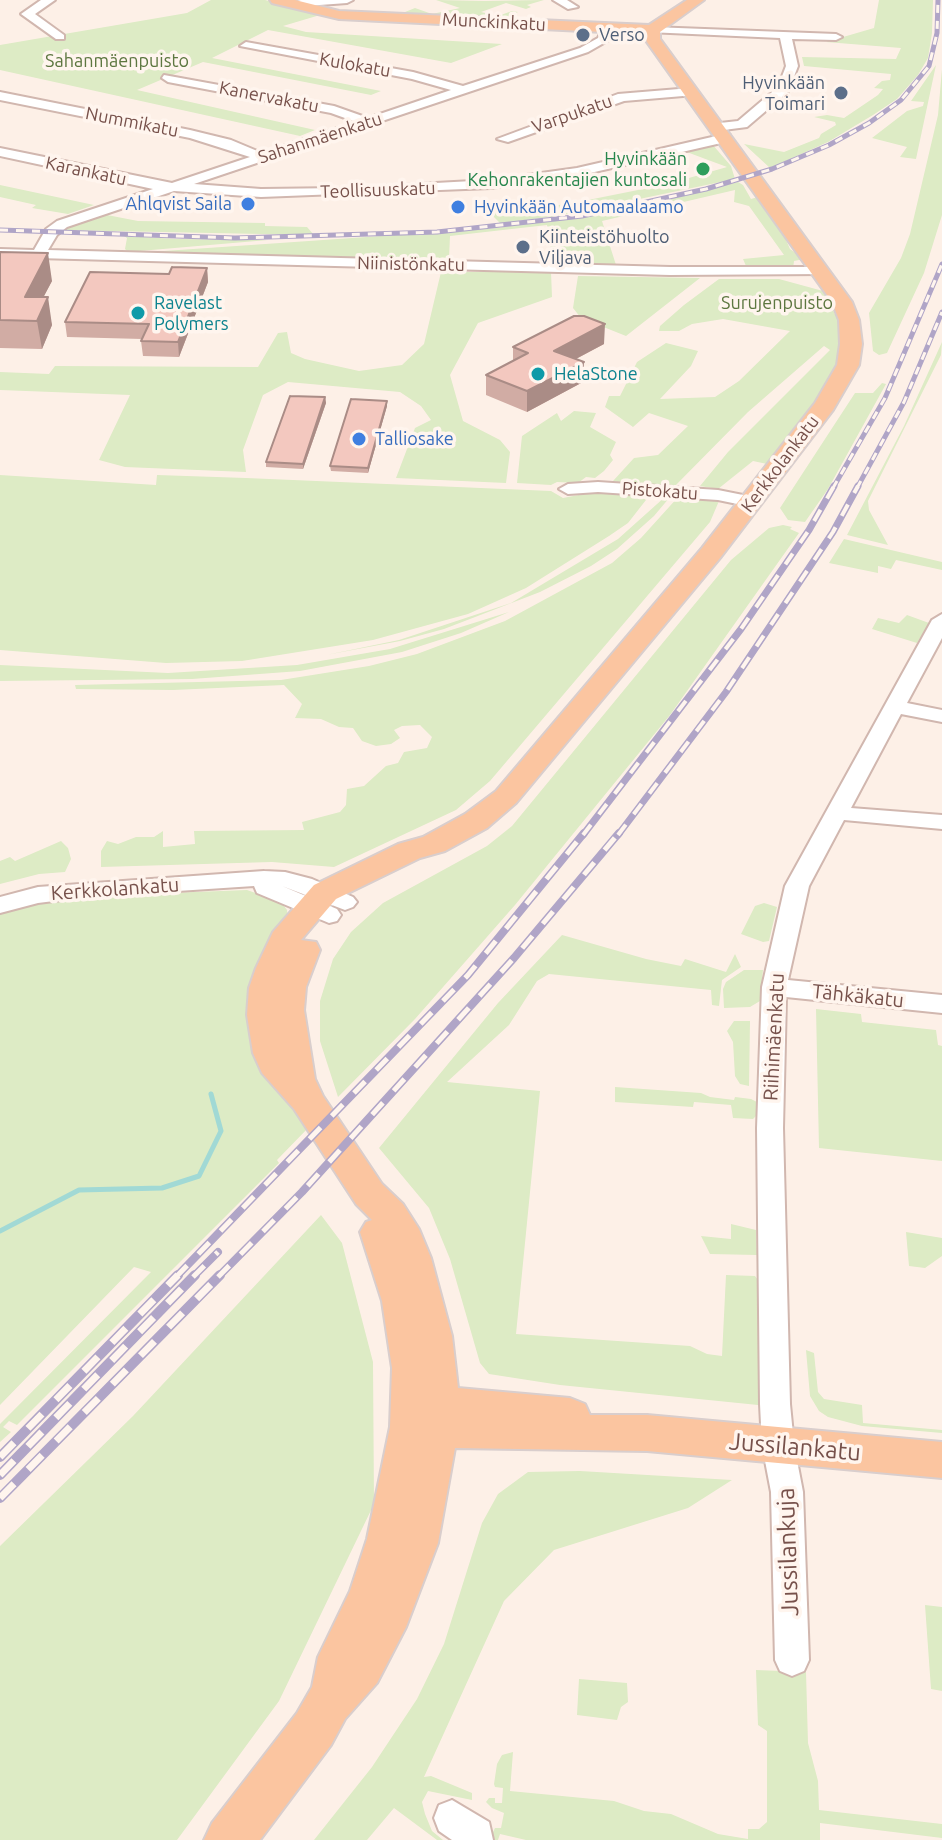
<!DOCTYPE html>
<html>
<head>
<meta charset="utf-8">
<style>
  body { margin:0 }
  canvas { display:block; background:#fdf0e7 }
</style>
</head>
<body>
<canvas width="942" height="1840"></canvas>
<script>
const c = document.querySelector('canvas').getContext('2d');
c.lineJoin = 'round';
function paint(path, color) {
  c.fillStyle = color;
  c.fill(path, 'evenodd');
}
function toPath(rows) {
  const path = new Path2D();
  for (const r of rows) {
    path.moveTo(r[0], r[1]);
    for (let i = 2; i < r.length; i += 2) path.lineTo(r[i], r[i + 1]);
  }
  return path;
}
function stroke(path, color, width, dash) {
  c.strokeStyle = color;
  c.lineWidth = width;
  c.lineCap = dash ? 'butt' : 'round';
  c.setLineDash(dash || []);
  c.stroke(path);
}
function drawText(font, color, halo, rows, align = 'center') {
  c.font = font + ' Ubuntu,sans-serif';
  c.lineWidth = 7;
  c.setLineDash([]);
  c.textBaseline = 'middle';
  c.strokeStyle = halo;
  c.fillStyle = color;
  for (const [text, x, y, turn = 0] of rows) {
    c.save();
    c.translate(x, y);
    c.rotate((+turn || 0) * Math.PI / 180);
    c.textAlign = isNaN(turn) ? turn : align;
    if (halo) c.strokeText(text, 0, 0);
    c.fillText(text, 0, 0);
    c.restore();
  }
}
paint(toPath([
  [211,0,265,0,320,15,283,26,306,32,502,44,451,63,268,30,212,58,381,91,371,95,203,62,137,90,315,130,300,136,0,70,0,45,187,13],
  [436,0,484,1,544,0,527,5,531,7,526,9,506,3,481,12,498,16,512,11,518,12,503,19,400,14,415,8,432,14,460,8],
  [879,0,933,0,932,33,928,58,918,75,897,99,873,115,828,142,770,168,744,144,784,152,819,138,821,134,836,125,835,122,814,117,827,115,844,118,878,95,883,89,874,88,882,81,890,80,891,74,804,66,802,57,896,59,901,48,826,42,874,28],
  [936,65,916,159,900,157,907,147,872,138,907,111,923,106,924,102,911,101],
  [942,69,942,215,924,273,887,353,879,355,873,351,869,313,901,258,910,234,938,115],
  [712,144,731,166,735,179,558,216,500,223,489,212,568,204,668,184,727,167,684,151],
  [738,182,743,185,751,199,758,197,788,236,786,240,790,249,804,259,794,261,793,269,753,269,746,266,743,259,784,255,749,206,734,202,735,190,602,221,616,265,553,263,547,225,450,236,449,259,445,262,135,253,497,228,639,206],
  [0,185,94,205,68,214,32,208,36,205,0,197],
  [107,215,138,221,265,223,265,226,307,227,314,235,58,230],
  [124,236,177,239,268,240,128,252,125,249,127,238],
  [441,272,551,272,552,297,478,323,450,375,463,421,500,440,510,452,506,483,396,478,415,428,431,420,421,406,400,392,288,382,263,395,243,450,246,472,125,467,99,460,130,395,0,390,0,372,49,374,55,366,258,367,278,333,287,332,291,353,305,359,359,371,402,365,424,344],
  [578,276,700,278,626,336,581,318,573,308],
  [719,279,779,279,823,291,840,324,839,360,808,412,767,464,753,461,718,489,700,486,728,452,830,350,824,346,748,412,673,488,630,485,613,481,634,458,658,455,688,426,649,413,633,427,605,407,609,396,620,396,637,362,666,343,698,351,691,366,660,399,715,397,739,381,790,331,723,319,692,324,679,331,659,331,660,326,684,305],
  [942,342,941,355,868,501,869,510,888,545,847,535,904,426],
  [882,383,886,384,828,489,805,522,788,520,780,508,855,393,873,393],
  [574,411,596,413,590,427,616,442,610,455,613,460,604,471,595,478,586,477,578,483,557,482,551,485,517,483,522,436,557,413,561,421],
  [0,475,156,485,157,475,246,478,551,491,563,498,594,492,637,494,646,500,628,523,609,536,526,588,468,614,373,640,242,661,166,663,0,650],
  [666,496,670,497,654,516,617,549,591,566,540,592,444,629,400,641,326,655,399,640,511,603,618,539],
  [679,496,719,501,710,522,490,781,456,810,334,867,272,862,101,867,101,851,107,841,118,844,136,837,154,837,163,831,163,847,195,844,194,831,304,830,302,822,340,812,346,805,347,789,364,786,386,766,398,763,404,752,427,748,432,737,420,725,402,726,394,730,400,738,391,744,376,746,362,741,353,728,339,727,321,719,295,718,302,704,284,685,173,690,76,689,75,685,281,680,369,666,417,654,505,621,612,563,641,538],
  [783,525,792,527,790,529,799,533,670,715,515,905,415,1019,338,1097,320,1041,320,1001,333,959,351,932,383,903,487,846,512,826,731,560,769,528],
  [844,539,942,562,942,570,896,560,891,569,878,566,878,573,829,563],
  [509,612,461,633,402,652,300,671,192,679,0,681,0,665,168,673,297,665,390,649],
  [907,615,929,623,917,643,872,629,878,618,899,623],
  [61,841,68,848,71,859,65,872,39,874,0,884,0,861,10,857,15,861],
  [247,890,281,902,287,910,310,1126,277,1160,279,1163,17,1425,9,1421,3,1427,11,1432,0,1442,0,1424,151,1272,134,1267,0,1405,0,913,45,901,90,896],
  [764,903,777,907,769,941,763,942,741,934,755,906],
  [562,935,646,959,681,966,685,959,726,972,735,954,741,967,722,980,719,1006,712,1005,711,990,549,974,537,981,509,1025,447,1082,540,1091,516,1334,690,1346,707,1354,722,1356,726,1275,755,1276,758,1280,758,1405,560,1385,489,1374,480,1363,450,1259,429,1208,379,1148,498,1003],
  [744,970,763,970,760,1001,750,1007,724,1008,723,989,726,982],
  [816,1009,861,1014,862,1022,936,1030,938,1045,942,1046,942,1161,819,1148],
  [734,1021,750,1021,749,1086,740,1084,735,1076,733,1042,727,1031],
  [615,1087,701,1093,710,1097,734,1100,735,1097,751,1099,757,1102,757,1115,753,1119,733,1118,731,1105,694,1102,693,1107,615,1102],
  [321,1215,342,1243,373,1362,374,1504,279,1701,177,1840,0,1840,0,1546,133,1416],
  [731,1224,756,1230,757,1255,710,1254,701,1236,731,1239],
  [906,1232,942,1238,942,1256,925,1268,909,1266],
  [806,1350,814,1353,818,1392,824,1399,862,1405,863,1423,942,1430,942,1433,862,1426,828,1417,819,1411,810,1396],
  [580,1471,732,1480,688,1508,554,1550,504,1601,424,1777,431,1776,472,1793,472,1800,428,1791,422,1802,425,1814,432,1831,443,1840,437,1840,394,1808,367,1840,314,1840,372,1767,417,1699,444,1644,482,1523,498,1494,528,1472],
  [925,1605,942,1607,942,1691,931,1689],
  [756,1670,806,1672,808,1743,818,1781,819,1810,942,1824,942,1838,820,1823,820,1840,526,1840,500,1834,498,1840,489,1840,495,1828,501,1828,504,1813,492,1808,486,1802,489,1798,495,1798,495,1803,502,1803,503,1788,495,1787,494,1784,497,1764,502,1755,513,1752,510,1791,614,1801,644,1811,671,1814,718,1834,748,1839,748,1829,759,1829,767,1822,767,1731,758,1725],
  [579,1679,627,1683,628,1702,621,1707,617,1720,577,1715]
]), '#ddebc5');
stroke(toPath([
  [0,1231,79,1190,162,1188,199,1176,221,1131,211,1094]
]), '#a1d9d5', 5);
const minor = toPath([
  [41,0,55,0,35,14,64,35,64,39,56,39,21,14,41,0],
  [301,0,353,0,347,3,292,7,286,4,301,0],
  [553,0,567,0,578,7,568,9,553,0],
  [603,26,613,28,609,40,588,52,194,184,261,189,343,188,491,180,577,168,725,134,730,135,730,141,577,176,491,188,261,197,174,191,67,227,57,235,48,250,670,267,821,267,828,271,826,274,670,275,0,257,0,249,34,250,46,229,57,221,153,189,0,156,0,148,172,183,250,157,190,138,0,100,0,92,190,130,231,140,262,153,356,122,331,113,168,82,162,78,164,75,334,106,368,118,451,90,412,79,240,46,246,42,413,72,463,86,580,48,598,38,603,26],
  [652,27,836,34,842,37,836,40,792,39,798,66,788,92,747,127,716,131,710,127,711,124,738,121,778,87,786,66,780,38,648,32,646,30,652,27],
  [691,88,697,92,695,95,624,101,508,142,497,139,618,94,691,88],
  [598,482,718,490,758,498,761,502,752,507,718,500,598,492,568,494,559,489,568,484,598,482],
  [942,614,942,638,907,703,942,710,942,722,901,714,851,808,942,815,942,829,844,820,809,886,788,980,942,995,942,1013,786,997,783,1128,790,1404,794,1445,803,1492,809,1660,804,1671,792,1676,780,1671,775,1660,771,1492,762,1445,760,1404,757,1128,762,987,785,886,932,620,942,614],
  [264,871,285,872,312,879,353,897,357,902,353,907,345,910,282,886,337,909,341,915,337,921,329,923,257,893,254,886,86,897,38,903,0,913,0,897,38,887,264,871],
  [452,1800,489,1822,493,1840,452,1840,439,1831,434,1818,439,1805,452,1800]
]);
const major = toPath([
  [270,0,295,0,339,11,649,25,687,0,704,0,660,32,660,39,852,302,859,320,862,344,859,365,833,410,720,558,516,803,487,828,445,851,420,858,336,899,301,940,316,942,320,950,306,987,304,1010,315,1079,323,1096,382,1184,403,1204,419,1229,431,1258,452,1336,458,1388,570,1398,585,1404,590,1415,647,1415,942,1442,942,1478,647,1451,455,1448,438,1543,406,1627,377,1683,345,1719,331,1745,260,1840,204,1840,212,1823,297,1713,312,1687,318,1657,350,1591,367,1539,390,1427,392,1368,382,1301,360,1232,366,1222,372,1220,356,1204,294,1109,262,1073,253,1053,247,1015,249,988,256,968,273,932,314,885,398,844,423,837,465,814,496,791,702,548,815,403,837,365,840,344,839,320,832,302,647,42,644,34,339,19,272,3,270,0]
]);
stroke(minor, '#d1b7af', 4);
stroke(major, '#d9cecd', 4);
paint(minor, '#fff');
paint(major, '#fbc5a0');
const railFar3 = toPath([
  [0,230,235,238,437,232,582,216,706,189,772,169,829,145,869,123,901,100,929,66,937,33,938,0],
  [833,488,885,398,942,264],
  [857,488,904,402,942,312]
]);
const railFar2 = toPath([
  [583,835,741,629,809,530,834,486],
  [618,835,726,692,833,532,858,486]
]);
const railFar1 = toPath([
  [176,1277,468,975,584,833],
  [193,1277,218,1252],
  [218,1277,302,1192,514,958,619,833]
]);
const rail = toPath([
  [0,1457,178,1275],
  [0,1475,195,1275],
  [0,1498,220,1275]
]);
stroke(railFar3, '#b0a5c7', 5);
stroke(railFar2, '#b0a5c7', 7);
stroke(railFar1, '#b0a5c7', 8);
stroke(rail, '#b0a5c7', 10);
stroke(railFar3, '#fff5ee', 3, [8]);
stroke(railFar2, '#fff5ee', 4, [13]);
stroke(railFar1, '#fff5ee', 5, [16]);
stroke(rail, '#fff5ee', 7, [20]);
paint(toPath([
  [0,252,52,281,43,297,52,325,42,349,0,348],
  [207,268,208,282,179,357,143,356,141,341,142,339,67,337,65,322,169,274],
  [604,344,576,359,583,382,527,412,486,395,486,375,513,361,513,347],
  [325,397,326,403,303,469,266,467,266,462],
  [387,401,387,406,368,473,331,471,330,466]
]), '#d1aca4');
paint(toPath([
  [48,253,52,281,31,321,25,297],
  [207,268,208,282,179,357,178,342],
  [48,297,52,325,42,349,37,321],
  [605,324,604,344,553,371,554,351],
  [584,362,583,382,527,412,527,391],
  [325,397,326,403,303,469,303,464],
  [387,401,387,406,368,473,368,468]
]), '#aa8c86');
const building = toPath([
  [0,252,48,253,25,297,48,297,37,321,0,320,0,252],
  [172,267,207,268,178,342,141,341,149,324,65,322,90,272,169,274,172,267],
  [574,316,584,316,605,324,554,351,584,362,527,391,486,375,528,353,513,347,574,316],
  [290,396,325,397,303,464,266,462,290,396],
  [351,399,387,401,368,468,330,466,351,399]
]);
paint(building, '#f3c8bf');
stroke(building, '#aa8c86', 2);
for (const [x, y, r, color] of [
  [583,35,8,"#5c6f8a"],
  [841,93,8,"#5c6f8a"],
  [703,169,8,"#2e9e5b"],
  [248,204,8,"#3f7fe0"],
  [458,207,8,"#3f7fe0"],
  [523,247,8,"#5c6f8a"],
  [138,313,8,"#0f9aa8"],
  [538,374,8,"#0f9aa8"],
  [359,439,8,"#3f7fe0"]
]) {
  const dot = new Path2D();
  dot.arc(x, y, r, 0, 2 * Math.PI);
  c.fillStyle = color;
  c.fill(dot);
  stroke(dot, '#fff5ee', 3);
}
drawText('18px', '#77514b', '#fff5ee', [
  ["Munckinkatu",494,22,3],
  ["Kulokatu",355,65,10],
  ["Kanervakatu",269,97,11],
  ["Varpukatu",572,114,-19],
  ["Nummikatu",132,122,11],
  ["Sahanmäenkatu",320,138,-18],
  ["Karankatu",86,171,12],
  ["Teollisuuskatu",378,190,-2],
  ["Niinistönkatu",411,264,1],
  ["Kerkkolankatu",780,464,-53],
  ["Pistokatu",660,491,4]
]);
drawText('18px', '#4e5e75', '#fff5ee', [
  ["Verso",599,35],
  ["Hyvinkään",825,83,"right"],
  ["Toimari",825,104,"right"],
  ["Kiinteistöhuolto",539,237],
  ["Viljava",539,258]
], 'left');
drawText('18px', '#5d7740', '#fff5ee', [
  ["Sahanmäenpuisto",117,61],
  ["Surujenpuisto",777,303]
]);
drawText('18px', '#27864d', '#fff5ee', [
  ["Hyvinkään",687,159],
  ["Kehonrakentajien kuntosali",687,180]
], 'right');
drawText('18px', '#366cbe', '#fff5ee', [
  ["Ahlqvist Saila",232,204,"right"],
  ["Hyvinkään Automaalaamo",474,207],
  ["Talliosake",375,439]
], 'left');
drawText('18px', '#0d838f', '#fff5ee', [
  ["Ravelast",154,303],
  ["Polymers",154,324],
  ["HelaStone",554,374]
], 'left');
drawText('20px', '#77514b', '#fff5ee', [
  ["Kerkkolankatu",115,889,-4],
  ["Tähkäkatu",858,996,6],
  ["Riihimäenkatu",774,1037,-87]
]);
drawText('24px', '#77514b', '#fff5ee', [
  ["Jussilankatu",795,1447,5],
  ["Jussilankuja",788,1552,-92]
]);
</script>
</body>
</html>
